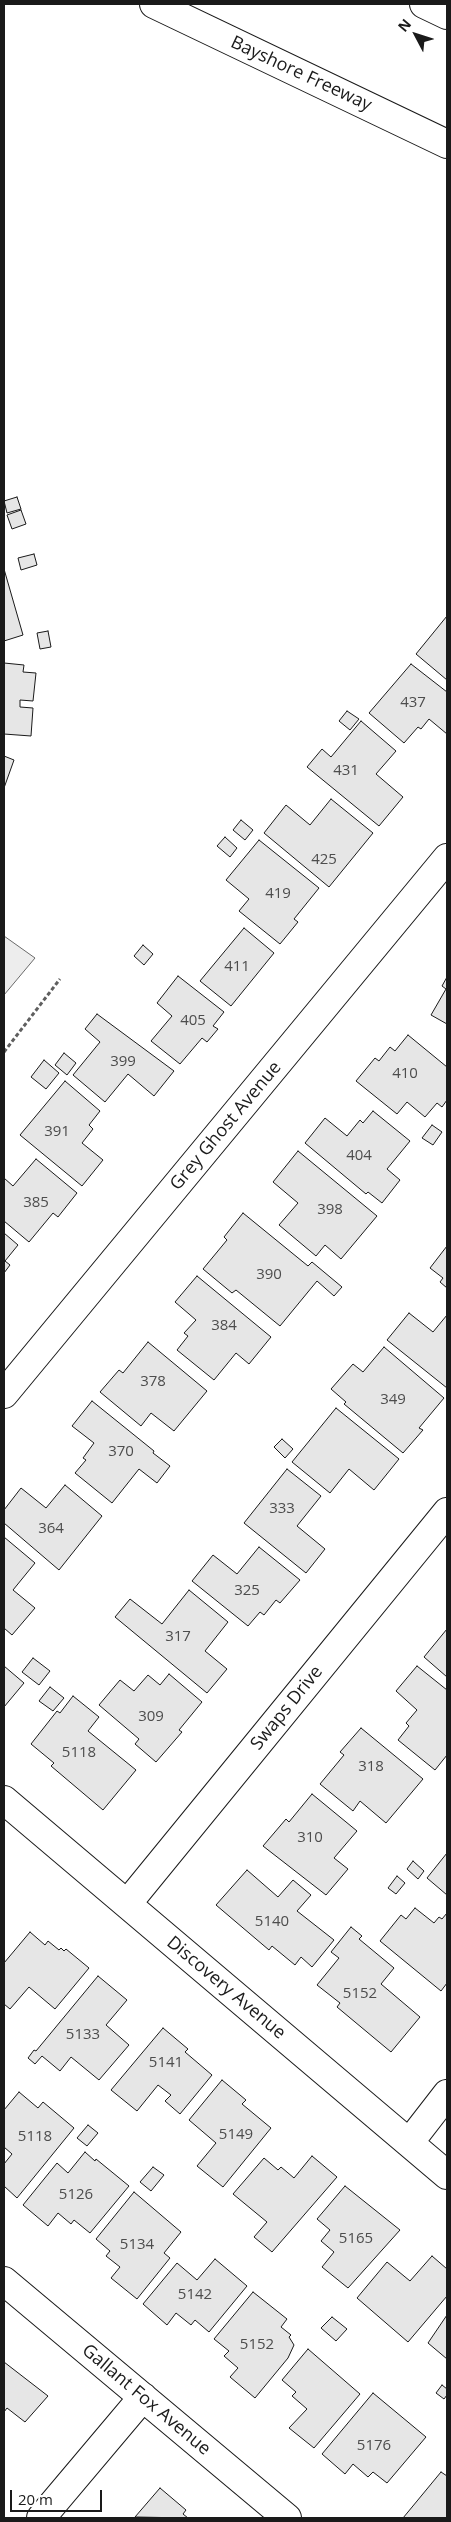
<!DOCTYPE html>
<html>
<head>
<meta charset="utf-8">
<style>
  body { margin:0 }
  #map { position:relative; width:451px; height:2522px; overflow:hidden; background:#fff; font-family:"Open Sans",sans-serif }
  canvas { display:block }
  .frame { position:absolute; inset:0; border:5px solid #1a1a1a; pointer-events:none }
  .north { position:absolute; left:391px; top:10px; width:50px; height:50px; -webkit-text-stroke:4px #fff; paint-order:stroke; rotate:310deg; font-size:14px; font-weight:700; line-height:20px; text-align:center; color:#1a1a1a }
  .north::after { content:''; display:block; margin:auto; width:18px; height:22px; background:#1a1a1a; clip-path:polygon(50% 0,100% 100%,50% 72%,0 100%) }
  .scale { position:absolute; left:10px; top:2490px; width:92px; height:22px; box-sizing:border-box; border:2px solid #1a1a1a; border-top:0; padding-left:6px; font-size:15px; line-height:18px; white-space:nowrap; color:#1a1a1a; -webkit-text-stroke:4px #fff; paint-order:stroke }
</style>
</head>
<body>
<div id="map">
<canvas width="451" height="2522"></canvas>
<div class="frame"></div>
<div class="north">N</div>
<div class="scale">20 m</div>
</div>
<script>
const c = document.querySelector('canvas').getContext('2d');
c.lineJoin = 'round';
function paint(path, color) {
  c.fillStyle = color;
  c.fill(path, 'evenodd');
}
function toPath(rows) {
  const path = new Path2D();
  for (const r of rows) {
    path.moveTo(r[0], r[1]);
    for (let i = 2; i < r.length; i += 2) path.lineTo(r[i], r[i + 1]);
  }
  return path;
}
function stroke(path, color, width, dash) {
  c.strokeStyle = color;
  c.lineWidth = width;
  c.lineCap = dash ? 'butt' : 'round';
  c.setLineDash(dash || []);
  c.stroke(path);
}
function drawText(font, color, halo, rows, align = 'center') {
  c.font = font + ' "Open Sans",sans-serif';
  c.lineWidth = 4;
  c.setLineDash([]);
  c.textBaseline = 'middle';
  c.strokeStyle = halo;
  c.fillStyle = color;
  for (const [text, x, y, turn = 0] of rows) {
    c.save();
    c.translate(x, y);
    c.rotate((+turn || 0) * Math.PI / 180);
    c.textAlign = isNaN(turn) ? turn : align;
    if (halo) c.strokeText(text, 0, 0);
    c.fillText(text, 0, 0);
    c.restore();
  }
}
const built = toPath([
  [4,936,35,958,4,995,4,936]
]);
paint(built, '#ededed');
stroke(built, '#6a6a6a', 1);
const building = toPath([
  [17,497,21,509,7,513,4,501,17,497],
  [21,510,26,524,12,529,7,515,21,510],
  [34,554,37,565,21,570,18,558,34,554],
  [4,569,23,635,4,641,4,569],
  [447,616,447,680,416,654,447,616],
  [48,631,51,647,40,649,37,633,48,631],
  [4,663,24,665,23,672,36,673,33,701,20,700,20,707,33,708,31,736,4,734,4,663],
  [411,664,447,692,447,734,429,719,421,729,418,727,404,743,369,713,411,664],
  [347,711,359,719,350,730,339,721,347,711],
  [361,721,396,751,376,774,403,797,379,826,307,767,322,749,331,757,361,721],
  [4,756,14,760,4,788,4,756],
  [331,799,373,833,329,887,264,833,286,805,310,825,331,799],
  [241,820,253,830,245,840,233,830,241,820],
  [225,837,237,848,230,857,217,846,225,837],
  [259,840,319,888,294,919,298,922,280,944,239,911,249,899,226,880,259,840],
  [244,928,274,953,231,1006,200,981,244,928],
  [143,945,153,954,144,965,134,956,143,945],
  [178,976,224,1012,213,1026,218,1029,207,1042,202,1038,180,1064,151,1041,172,1016,157,1003,178,976],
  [447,977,447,1024,431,1015,446,989,442,986,447,977],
  [97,1014,174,1071,154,1096,128,1074,105,1102,73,1075,100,1042,85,1029,97,1014],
  [408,1035,447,1067,447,1100,442,1107,437,1103,425,1117,407,1102,397,1114,356,1081,375,1058,379,1061,390,1047,395,1051,408,1035],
  [64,1053,76,1063,67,1075,55,1065,64,1053],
  [44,1060,59,1073,46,1089,31,1077,44,1060],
  [65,1081,100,1111,89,1125,93,1129,82,1143,103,1160,82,1186,20,1135,65,1081],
  [373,1111,410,1141,387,1169,400,1180,382,1203,368,1192,366,1194,305,1143,325,1118,347,1136,360,1120,363,1123,373,1111],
  [432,1125,442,1132,433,1145,422,1138,432,1125],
  [298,1151,377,1216,341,1259,325,1245,316,1256,279,1225,298,1203,273,1182,298,1151],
  [36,1159,77,1193,58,1217,53,1213,29,1242,4,1221,4,1178,13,1186,36,1159],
  [243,1213,308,1266,312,1262,342,1287,334,1296,317,1281,280,1326,236,1290,232,1293,203,1269,227,1240,224,1237,243,1213],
  [4,1233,18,1245,5,1261,10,1265,4,1273,4,1233],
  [447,1246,447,1288,440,1282,443,1278,430,1268,447,1246],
  [197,1276,271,1337,249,1364,236,1353,214,1380,177,1350,188,1336,184,1333,196,1320,175,1302,197,1276],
  [409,1313,433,1332,447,1315,447,1388,387,1340,409,1313],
  [148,1342,207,1391,174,1431,151,1413,141,1426,100,1392,119,1370,123,1373,148,1342],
  [384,1347,444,1398,419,1428,423,1430,403,1453,344,1404,346,1402,331,1389,353,1364,363,1372,384,1347],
  [92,1401,154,1451,153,1453,170,1466,157,1483,139,1469,112,1503,75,1473,86,1460,83,1458,94,1443,72,1426,92,1401],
  [336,1408,399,1459,374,1490,349,1469,330,1493,292,1462,336,1408],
  [282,1439,293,1449,285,1458,274,1447,282,1439],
  [287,1469,321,1496,297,1526,325,1549,306,1573,244,1523,287,1469],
  [65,1485,102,1516,59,1570,4,1523,4,1510,21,1488,46,1508,65,1485],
  [4,1537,35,1563,13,1590,35,1608,12,1635,4,1628,4,1537],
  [259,1547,300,1580,280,1603,276,1600,264,1615,260,1612,248,1626,192,1581,213,1555,237,1574,259,1547],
  [189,1590,228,1622,205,1651,227,1669,207,1693,115,1617,130,1599,162,1624,189,1590],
  [447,1629,447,1677,424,1657,447,1629],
  [33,1658,50,1671,39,1685,22,1672,33,1658],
  [4,1666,24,1683,4,1707,4,1666],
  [417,1666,447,1690,447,1755,435,1770,398,1740,409,1726,406,1723,417,1710,396,1691,417,1666],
  [169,1674,202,1702,179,1730,182,1732,156,1762,135,1744,139,1739,99,1705,120,1680,134,1691,148,1675,160,1685,169,1674],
  [50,1687,64,1698,53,1711,39,1701,50,1687],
  [73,1696,99,1717,88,1731,136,1770,103,1810,51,1766,54,1763,31,1744,57,1711,60,1713,73,1696],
  [361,1728,423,1779,386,1823,360,1801,353,1811,320,1784,344,1755,340,1752,361,1728],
  [312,1794,357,1831,334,1858,348,1869,326,1895,263,1846,286,1819,289,1822,312,1794],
  [447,1853,447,1895,427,1878,447,1853],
  [413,1861,424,1871,418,1879,407,1869,413,1861],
  [247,1870,278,1897,293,1880,311,1895,297,1911,334,1940,312,1967,301,1957,295,1965,272,1946,269,1950,216,1905,247,1870],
  [397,1876,405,1883,396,1894,388,1888,397,1876],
  [415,1908,434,1923,439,1917,442,1919,447,1913,447,1983,441,1991,380,1941,401,1915,406,1919,415,1908],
  [351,1927,362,1936,359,1939,394,1968,381,1984,420,2017,391,2052,337,2007,340,2003,317,1985,339,1958,331,1952,351,1927],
  [30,1932,45,1945,48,1941,59,1950,61,1948,64,1951,66,1949,89,1968,55,2009,29,1987,10,2009,4,2004,4,1963,30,1932],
  [98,1976,127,2000,106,2025,129,2045,99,2080,71,2057,60,2071,42,2056,35,2064,28,2058,34,2050,36,2051,98,1976],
  [163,2028,188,2049,185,2052,212,2075,180,2114,165,2101,171,2095,158,2085,137,2111,111,2090,163,2028],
  [222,2080,246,2100,242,2104,271,2128,223,2187,197,2166,216,2143,189,2120,222,2080],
  [19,2092,38,2108,43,2102,74,2128,17,2198,4,2186,4,2164,12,2154,4,2147,4,2110,19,2092],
  [88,2125,98,2133,87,2146,77,2138,88,2125],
  [85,2152,95,2161,96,2159,129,2186,90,2233,74,2220,71,2224,58,2213,48,2226,23,2205,57,2163,68,2173,85,2152],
  [312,2156,337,2177,272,2252,254,2237,267,2222,233,2194,264,2158,278,2170,281,2167,294,2178,312,2156],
  [153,2167,164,2175,151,2191,140,2182,153,2167],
  [345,2186,400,2230,348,2288,322,2267,334,2252,321,2241,330,2230,317,2219,345,2186],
  [134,2192,181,2232,164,2253,170,2258,137,2299,111,2278,120,2267,106,2256,110,2251,96,2239,134,2192],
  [432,2256,447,2269,447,2296,408,2342,357,2298,387,2262,410,2281,432,2256],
  [215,2259,247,2286,209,2332,195,2320,191,2325,176,2313,167,2325,143,2304,177,2263,197,2280,215,2259],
  [253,2292,287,2319,281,2327,291,2335,289,2337,294,2345,288,2358,255,2398,230,2377,238,2368,224,2356,229,2351,214,2339,253,2292],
  [447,2315,447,2359,428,2343,447,2315],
  [332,2317,347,2329,336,2341,321,2328,332,2317],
  [308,2349,360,2394,314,2448,289,2428,307,2409,292,2396,296,2392,282,2380,308,2349],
  [4,2362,48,2396,25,2422,7,2408,4,2412,4,2362],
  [442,2385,447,2389,447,2395,444,2399,436,2393,442,2385],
  [373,2393,426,2437,387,2483,373,2472,368,2477,353,2464,345,2474,322,2454,373,2393],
  [441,2472,447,2476,447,2518,403,2518,441,2472],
  [160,2488,186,2510,183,2514,188,2518,135,2517,160,2488]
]);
paint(building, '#e6e6e6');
stroke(building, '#1a1a1a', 1);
const street = toPath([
  [4,1394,447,858],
  [4,1800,447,2175],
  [127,1904,447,1512],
  [409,2143,447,2094],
  [4,2281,287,2518],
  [41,2518,143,2397]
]);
const highway = toPath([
  [154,4,447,144],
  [424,4,447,15]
]);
stroke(street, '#1a1a1a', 30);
stroke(highway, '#1a1a1a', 30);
stroke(toPath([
  [4,1052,60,979]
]), '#5f5f5f', 3, [4, 2.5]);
stroke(street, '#fff', 28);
stroke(highway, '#fff', 28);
drawText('15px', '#4d4d4d', null, [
  ["437",413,703],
  ["431",346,771],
  ["425",324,860],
  ["419",278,894],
  ["411",237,967],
  ["405",193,1021],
  ["399",123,1062],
  ["410",405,1074],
  ["391",57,1132],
  ["404",359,1156],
  ["385",36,1203],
  ["398",330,1210],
  ["390",269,1275],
  ["384",224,1326],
  ["378",153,1382],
  ["349",393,1400],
  ["370",121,1452],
  ["333",282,1509],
  ["364",51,1529],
  ["325",247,1591],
  ["317",178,1637],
  ["309",151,1717],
  ["5118",79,1753],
  ["318",371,1767],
  ["310",310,1838],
  ["5140",272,1922],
  ["5152",360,1994],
  ["5133",83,2035],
  ["5141",166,2063],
  ["5149",236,2135],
  ["5118",35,2137],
  ["5126",76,2195],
  ["5165",356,2239],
  ["5134",137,2245],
  ["5142",195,2295],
  ["5152",257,2345],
  ["5176",374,2446]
]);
drawText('18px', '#1a1a1a', '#fff', [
  ["Bayshore Freeway",301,74,25],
  ["Grey Ghost Avenue",226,1126,-50],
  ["Swaps Drive",287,1708,-51],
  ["Discovery Avenue",226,1988,40],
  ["Gallant Fox Avenue",146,2400,40]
]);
</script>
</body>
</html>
